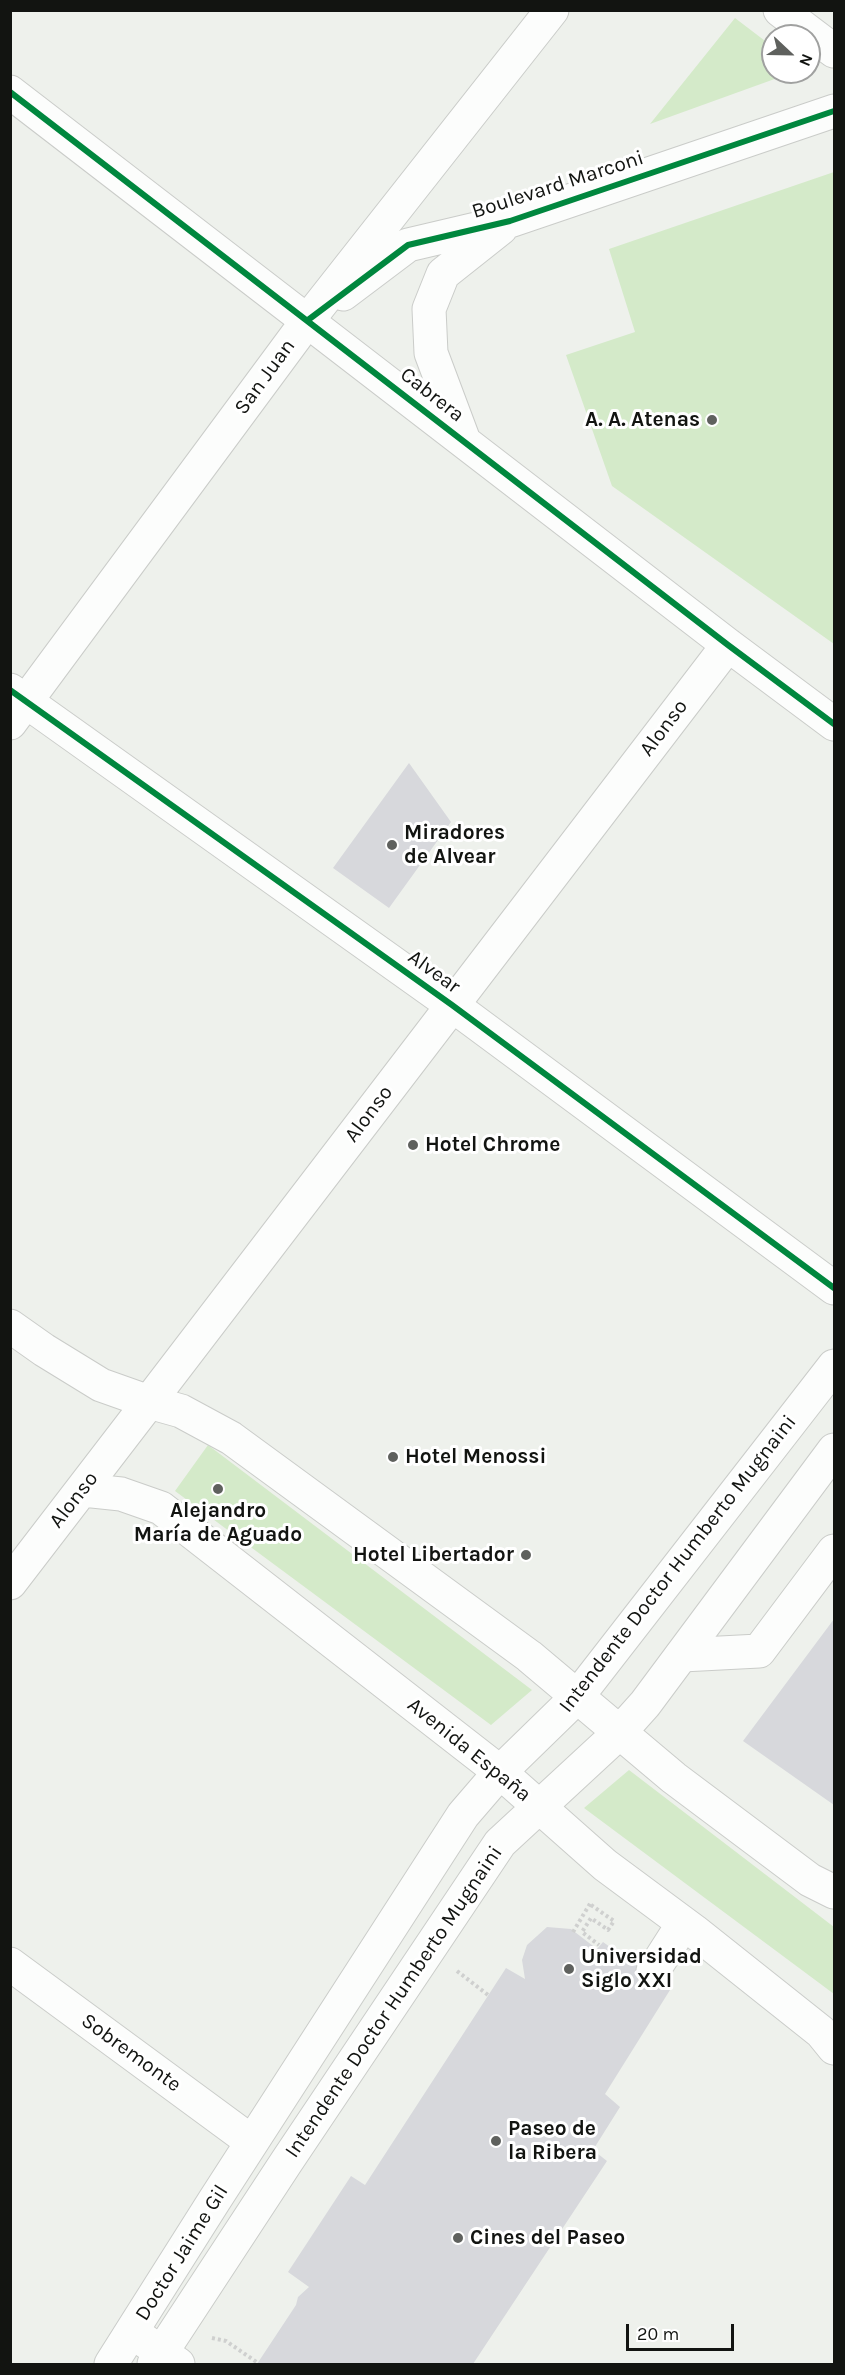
<!DOCTYPE html>
<html>
<head>
<meta charset="utf-8">
<style>
  body { margin:0 }
  #map { position:relative; width:845px; height:2375px; overflow:hidden; background:#eef1ec; font-family:Karla,sans-serif }
  canvas { display:block }
  .frame { position:absolute; inset:0; border:12px solid #121411; pointer-events:none }
  .north { position:absolute; left:761px; top:24px; width:60px; height:60px; box-sizing:border-box; background:#fff; border:2px solid #a0a1a0; border-radius:50%; rotate:112deg; font-size:16px; font-weight:700; line-height:24px; text-align:center; color:#121411 }
  .north::after { content:''; display:block; margin:auto; width:21px; height:27px; background:#5f615e; clip-path:polygon(50% 0,100% 100%,50% 72%,0 100%) }
  .scale { position:absolute; left:626px; top:2324px; width:108px; height:27px; box-sizing:border-box; border:3px solid #121411; border-top:0; padding-left:8px; font-size:18px; line-height:21px; white-space:nowrap; color:#121411; -webkit-text-stroke:4px #fff; paint-order:stroke }
</style>
</head>
<body>
<div id="map">
<canvas width="845" height="2375"></canvas>
<div class="frame"></div>
<div class="north">N</div>
<div class="scale">20 m</div>
</div>
<script>
const c = document.querySelector('canvas').getContext('2d');
c.lineJoin = 'round';
function paint(path, color) {
  c.fillStyle = color;
  c.fill(path, 'evenodd');
}
function toPath(rows) {
  const path = new Path2D();
  for (const r of rows) {
    path.moveTo(r[0], r[1]);
    for (let i = 2; i < r.length; i += 2) path.lineTo(r[i], r[i + 1]);
  }
  return path;
}
function stroke(path, color, width, dash) {
  c.strokeStyle = color;
  c.lineWidth = width;
  c.lineCap = dash ? 'butt' : 'round';
  c.setLineDash(dash || []);
  c.stroke(path);
}
function drawText(font, color, halo, rows, align = 'center') {
  c.font = font + ' Karla,sans-serif';
  c.lineWidth = 6;
  c.setLineDash([]);
  c.textBaseline = 'middle';
  c.strokeStyle = halo;
  c.fillStyle = color;
  for (const [text, x, y, turn = 0] of rows) {
    c.save();
    c.translate(x, y);
    c.rotate((+turn || 0) * Math.PI / 180);
    c.textAlign = isNaN(turn) ? turn : align;
    if (halo) c.strokeText(text, 0, 0);
    c.fillText(text, 0, 0);
    c.restore();
  }
}
paint(toPath([
  [735,18,773,47,773,72,794,72,650,124],
  [834,172,834,644,612,486,566,355,635,332,609,249],
  [208,1445,532,1690,491,1725,175,1491],
  [629,1770,834,1927,834,1994,584,1808]
]), '#d4eac9');
paint(toPath([
  [409,763,451,822,389,908,333,868],
  [834,1619,834,1805,743,1741],
  [547,1927,571,1929,597,1949,603,1942,670,1990,605,2094,620,2107,593,2150,607,2161,473,2364,257,2364,296,2305,298,2297,309,2287,288,2272,351,2176,365,2185,506,1968,525,1979,522,1960,527,1945]
]), '#d7d8dc');
const minor = toPath([
  [780,10,834,51],
  [10,92,728,645,834,724],
  [343,294,408,245,510,221,834,111],
  [464,441,431,353,429,309,443,274,501,228],
  [10,690,452,1005,834,1288],
  [10,723,308,320,552,10],
  [149,1402,728,645],
  [682,1655,759,1651,834,1551],
  [653,1971,683,1924],
  [132,2332,178,2364]
]);
const major = toPath([
  [10,1326,44,1350,101,1385,149,1402,181,1411,231,1438,529,1656,674,1778,810,1880,834,1892],
  [83,1490,121,1494,161,1508,500,1772,605,1865,694,1931,821,2032,834,2048],
  [10,1583,149,1402],
  [10,1964,252,2142],
  [111,2364,214,2201,463,1815,500,1772,577,1697,834,1366],
  [154,2364,287,2161,500,1843,619,1733,645,1704,834,1450]
]);
stroke(minor, '#caccc9', 35);
stroke(major, '#caccc9', 35);
stroke(toPath([
  [591,1905,614,1921,608,1930,591,1918,582,1932,599,1945],
  [573,1932,591,1902],
  [457,1971,488,1995],
  [212,2338,226,2341,258,2363]
]), '#cfd0cf', 4, [3, 3]);
stroke(minor, '#fcfdfc', 33);
stroke(major, '#fcfdfc', 33);
stroke(toPath([
  [10,92,728,645,834,724],
  [308,320,408,245,510,221,834,111],
  [10,690,452,1005,834,1288]
]), '#00873e', 6);
for (const [x, y, r, color] of [
  [712,420,6,"#5f615e"],
  [392,845,6,"#5f615e"],
  [413,1145,6,"#5f615e"],
  [393,1457,6,"#5f615e"],
  [218,1489,6,"#5f615e"],
  [526,1555,6,"#5f615e"],
  [569,1969,6,"#5f615e"],
  [496,2141,6,"#5f615e"],
  [458,2238,6,"#5f615e"]
]) {
  const dot = new Path2D();
  dot.arc(x, y, r, 0, 2 * Math.PI);
  c.fillStyle = color;
  c.fill(dot);
  stroke(dot, '#fff', 2);
}
drawText('21px', '#121411', '#fff', [
  ["Boulevard Marconi",558,185,-18],
  ["San Juan",265,377,-54],
  ["Cabrera",432,395,38],
  ["Alonso",664,728,-53],
  ["Alvear",434,972,36],
  ["Alonso",369,1114,-53],
  ["Alonso",74,1500,-52],
  ["Intendente Doctor Humberto Mugnaini",678,1564,-52],
  ["Avenida España",469,1750,39],
  ["Intendente Doctor Humberto Mugnaini",394,2002,-56],
  ["Sobremonte",131,2053,36],
  ["Doctor Jaime Gil",182,2253,-58]
]);
drawText('bold 21px', '#121411', '#fff', [
  ["A. A. Atenas",700,420,"right"],
  ["Miradores",404,833],
  ["de Alvear",404,857],
  ["Hotel Chrome",425,1145],
  ["Hotel Menossi",405,1457],
  ["Alejandro",218,1511,"center"],
  ["María de Aguado",218,1535,"center"],
  ["Hotel Libertador",514,1555,"right"],
  ["Universidad",581,1957],
  ["Siglo XXI",581,1981],
  ["Paseo de",508,2129],
  ["la Ribera",508,2153],
  ["Cines del Paseo",470,2238]
], 'left');
</script>
</body>
</html>
